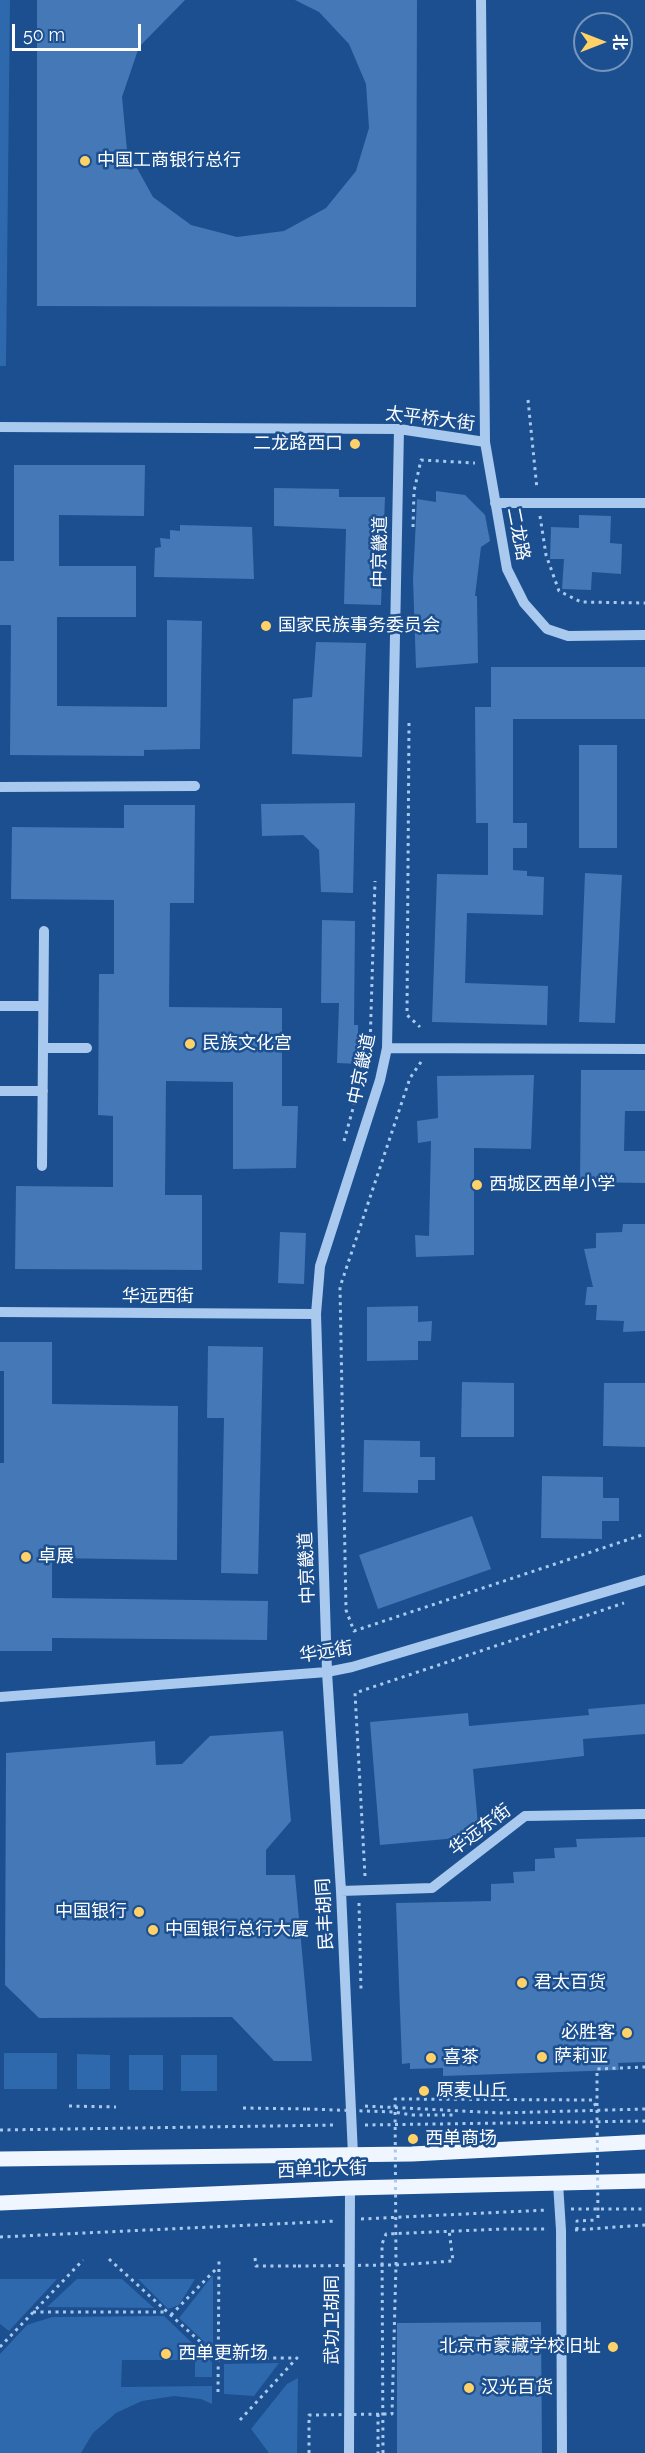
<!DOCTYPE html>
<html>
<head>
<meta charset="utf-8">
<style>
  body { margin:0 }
  #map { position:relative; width:645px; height:2453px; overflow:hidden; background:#1b4f8f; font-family:Raleway,"Noto Sans SC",sans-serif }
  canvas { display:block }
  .north { position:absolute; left:573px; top:12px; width:60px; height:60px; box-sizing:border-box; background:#1b4f8f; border:2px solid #7695bc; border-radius:50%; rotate:90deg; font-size:16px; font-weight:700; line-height:24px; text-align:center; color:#fff }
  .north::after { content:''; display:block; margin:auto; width:21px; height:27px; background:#ffd166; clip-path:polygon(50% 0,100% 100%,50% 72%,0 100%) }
  .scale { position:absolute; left:12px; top:24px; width:129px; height:27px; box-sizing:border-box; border:3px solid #fff; border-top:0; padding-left:8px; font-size:18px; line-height:21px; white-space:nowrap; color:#fff; -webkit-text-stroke:4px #1b4f8f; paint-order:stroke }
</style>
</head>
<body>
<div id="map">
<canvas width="645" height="2453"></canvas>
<div class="north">北</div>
<div class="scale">50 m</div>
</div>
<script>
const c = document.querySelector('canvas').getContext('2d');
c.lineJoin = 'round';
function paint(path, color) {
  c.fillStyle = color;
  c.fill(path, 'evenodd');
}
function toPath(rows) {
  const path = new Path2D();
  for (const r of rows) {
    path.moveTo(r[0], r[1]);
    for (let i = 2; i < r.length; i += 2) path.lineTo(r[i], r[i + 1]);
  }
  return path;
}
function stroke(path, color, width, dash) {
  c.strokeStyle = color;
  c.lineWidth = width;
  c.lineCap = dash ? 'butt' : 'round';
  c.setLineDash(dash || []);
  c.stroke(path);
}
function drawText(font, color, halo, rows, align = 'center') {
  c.font = font + ' Raleway,"Noto Sans SC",sans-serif';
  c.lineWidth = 5;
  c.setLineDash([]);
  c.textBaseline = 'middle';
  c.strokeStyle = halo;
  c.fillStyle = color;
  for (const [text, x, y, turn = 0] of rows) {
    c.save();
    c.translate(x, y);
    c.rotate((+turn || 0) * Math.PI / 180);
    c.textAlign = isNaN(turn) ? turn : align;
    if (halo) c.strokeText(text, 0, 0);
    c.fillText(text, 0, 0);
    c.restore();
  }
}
paint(toPath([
  [0,0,10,0,6,366,0,366],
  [4,2053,57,2053,57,2089,4,2089],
  [77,2054,110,2055,110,2089,77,2089],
  [129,2055,163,2055,163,2090,129,2090],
  [181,2055,217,2055,217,2091,181,2091],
  [213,2275,213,2350,179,2318],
  [0,2279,57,2279,9,2331,0,2324],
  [77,2279,122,2279,154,2308,47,2307],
  [138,2279,195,2279,179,2305,168,2309],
  [164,2316,212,2362,212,2377,195,2377,195,2360,122,2360,121,2387,212,2386,212,2404,201,2399,174,2396,142,2401,116,2413,93,2433,81,2453,0,2453,0,2354,27,2325,52,2317],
  [279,2363,254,2396,224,2394,224,2364],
  [298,2378,297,2453,269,2453,251,2429,287,2384]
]), '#2e69ad');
paint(toPath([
  [37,0,185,0,139,47,122,97,127,150,153,197,191,225,237,237,284,231,326,208,356,171,369,128,366,84,349,44,319,12,295,0,417,0,416,307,37,306],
  [14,465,145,465,144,516,59,515,59,566,136,566,136,617,57,617,57,706,167,707,167,620,202,621,200,749,144,750,144,756,10,755,11,625,0,625,0,561,14,561],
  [274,488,339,489,339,497,385,497,381,605,344,604,346,529,274,526],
  [436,491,465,495,485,515,490,541,481,547,475,596,477,596,478,663,416,668,413,579,417,499,436,502],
  [579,515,611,516,610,543,622,544,621,574,592,572,591,590,562,589,564,559,550,559,551,527,579,528],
  [180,525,252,527,254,579,154,577,155,548,161,547,160,538,170,539,170,530,180,531],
  [316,642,366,643,362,757,292,754,293,699,312,697],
  [491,667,645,667,645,719,513,719,513,823,527,823,527,848,513,848,513,870,527,871,527,876,544,877,543,915,467,913,465,983,548,986,547,1025,432,1022,437,874,488,875,488,823,476,823,475,707,491,707],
  [579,745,617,745,617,848,579,848],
  [355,803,353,893,321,892,319,850,303,835,262,836,261,804],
  [124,805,195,805,194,903,170,903,169,1007,282,1008,282,1106,298,1106,296,1168,233,1169,233,1082,166,1081,165,1195,202,1195,202,1270,15,1269,16,1186,113,1187,113,1116,98,1115,99,974,114,974,114,900,11,899,12,827,124,828],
  [585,873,622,875,615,1023,579,1022],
  [322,920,355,921,354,1025,358,1025,358,1064,337,1063,339,1003,321,1003],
  [581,1070,645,1070,645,1111,625,1111,624,1151,645,1151,645,1183,580,1182],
  [534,1075,531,1149,474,1148,474,1255,416,1257,415,1235,429,1236,431,1141,418,1143,417,1121,438,1118,437,1076],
  [623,1224,645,1224,645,1331,623,1332,624,1321,596,1320,597,1305,585,1305,587,1287,593,1287,584,1249,596,1248,596,1233,622,1232],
  [280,1232,306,1233,304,1284,278,1283],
  [418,1306,418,1322,432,1321,431,1341,418,1341,418,1360,367,1361,367,1307],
  [0,1342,52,1342,52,1404,178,1406,177,1560,52,1558,52,1598,268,1601,267,1640,52,1638,52,1651,0,1651,0,1463,4,1463,4,1371,0,1371],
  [208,1346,263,1347,258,1574,221,1573,224,1418,207,1418],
  [462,1382,514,1383,514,1437,461,1437],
  [604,1383,645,1383,645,1447,603,1446],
  [364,1440,420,1441,420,1457,435,1457,435,1480,418,1480,418,1493,363,1492],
  [542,1476,603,1477,603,1498,619,1498,619,1521,602,1521,602,1539,541,1538],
  [472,1516,491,1569,378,1609,359,1555],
  [645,1704,645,1734,583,1739,584,1756,473,1769,479,1836,380,1845,370,1722,468,1713,469,1726,589,1715,588,1709],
  [283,1731,291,1821,266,1850,266,1875,295,1875,312,2061,274,2061,232,2017,39,2018,5,1985,6,1753,155,1741,156,1765,182,1764,210,1736],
  [645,1837,645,2062,618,2063,619,2070,443,2076,443,2068,410,2069,410,2063,402,2064,396,1903,491,1901,491,1884,514,1883,513,1872,535,1871,535,1859,555,1858,554,1848,577,1847,576,1839],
  [541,2322,542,2453,397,2453,397,2323]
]), '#4478b7');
stroke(toPath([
  [528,400,537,489],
  [540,516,546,555,559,591,581,602,645,603],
  [413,527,414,491,421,460,475,463],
  [409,723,407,1015,420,1027],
  [421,1062,410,1078,340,1287,346,1610,354,1631,645,1534],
  [344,1141,370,1047,375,881],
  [365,1876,355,1693,624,1603],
  [359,1903,361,1990],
  [69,2106,116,2107],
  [365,2106,501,2113,645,2109],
  [243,2108,307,2109],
  [412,2115,453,2115,453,2112],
  [365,2125,645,2121],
  [0,2130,337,2125],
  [571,2209,645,2209],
  [361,2219,547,2210],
  [575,2230,645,2225],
  [577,2230,577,2221,598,2220],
  [0,2237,337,2221],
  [255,2258,256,2266,298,2266],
  [109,2259,218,2358,297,2358,240,2420],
  [396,2265,453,2261,449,2230],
  [33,2312,165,2312],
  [171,2315,218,2267],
  [0,2347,83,2260],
  [218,2392,219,2259],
  [378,2414,378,2453],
  [383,2453,382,2244,386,2234,503,2229,547,2229]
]), '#a9c9ee', 3, [3, 4.5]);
stroke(toPath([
  [0,427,399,429,485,442,481,0],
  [485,442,507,569,524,603,547,629,568,636,645,635],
  [495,503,645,503],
  [0,787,195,786],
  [0,1006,43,1006],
  [43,1048,87,1048],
  [387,1048,645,1049],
  [0,1091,43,1091],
  [42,1166,44,931],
  [0,1312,316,1314],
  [0,1697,327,1672,352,1667,645,1580],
  [341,1891,432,1888,525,1816,645,1814],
  [353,2155,341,1891,327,1672,316,1314,320,1266,380,1080,387,1048,399,429],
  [558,2183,561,2230,562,2453],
  [349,2453,350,2188]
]), '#a9c9ee', 10);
stroke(toPath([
  [0,2159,412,2154,645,2142],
  [0,2203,350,2188,645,2181]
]), '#f0f6ff', 15);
stroke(toPath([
  [597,2106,597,2069,645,2067],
  [307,2109,394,2112,412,2115],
  [298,2266,396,2265],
  [309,2453,309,2415,392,2414,396,2265,395,2099,593,2100,597,2109,598,2220]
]), '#a9c9ee', 3, [3, 4.5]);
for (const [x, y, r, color] of [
  [85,161,6,"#ffd166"],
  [355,444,6,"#ffd166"],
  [266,626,6,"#ffd166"],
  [190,1044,6,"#ffd166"],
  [477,1185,6,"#ffd166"],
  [26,1557,6,"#ffd166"],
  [139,1912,6,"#ffd166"],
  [153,1930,6,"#ffd166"],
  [522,1983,6,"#ffd166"],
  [627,2033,6,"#ffd166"],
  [542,2057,6,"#ffd166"],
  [431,2058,6,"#ffd166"],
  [424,2091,6,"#ffd166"],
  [413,2139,6,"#ffd166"],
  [613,2347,6,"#ffd166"],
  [166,2354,6,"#ffd166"],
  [469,2388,6,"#ffd166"]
]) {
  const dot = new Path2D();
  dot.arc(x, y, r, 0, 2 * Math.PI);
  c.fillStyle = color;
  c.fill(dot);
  stroke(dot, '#1b4f8f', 2);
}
drawText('18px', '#fff', '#1b4f8f', [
  ["中国工商银行总行",97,161],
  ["二龙路西口",343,444,"right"],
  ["国家民族事务委员会",278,626],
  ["民族文化宫",202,1044],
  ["西城区西单小学",489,1185],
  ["卓展",38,1557],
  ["中国银行",127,1912,"right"],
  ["中国银行总行大厦",165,1930],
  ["君太百货",534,1983],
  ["必胜客",615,2033,"right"],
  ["萨莉亚",554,2057],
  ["喜茶",443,2058],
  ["原麦山丘",436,2091],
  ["西单商场",425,2139],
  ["北京市蒙藏学校旧址",601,2347,"right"],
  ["西单更新场",178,2354],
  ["汉光百货",481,2388]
], 'left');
drawText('18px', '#fff', '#1b4f8f', [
  ["太平桥大街",430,419,7],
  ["二龙路",518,534,79],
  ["中京畿道",380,552,-89],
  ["中京畿道",362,1069,-78],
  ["华远西街",158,1297],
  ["中京畿道",307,1568,-92],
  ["华远街",326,1652,-9],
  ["华远东街",480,1830,-37],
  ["民丰胡同",325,1914,-93],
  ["西单北大街",322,2170,-2],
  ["武功卫胡同",333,2320,-90]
]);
</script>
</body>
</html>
